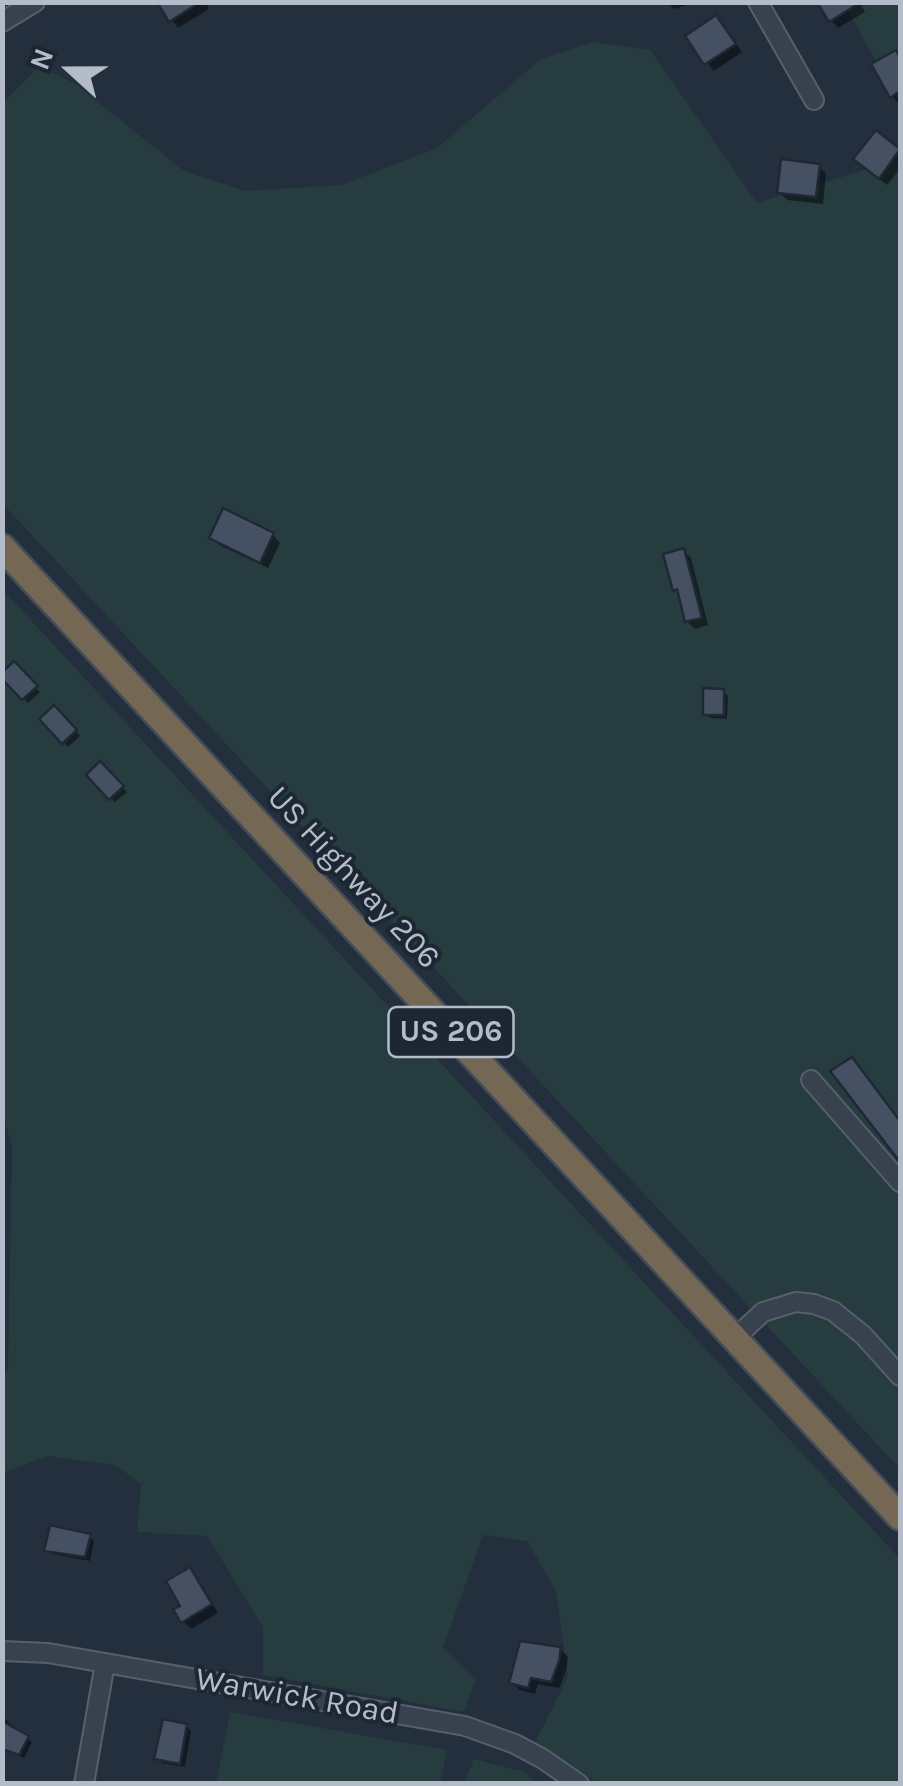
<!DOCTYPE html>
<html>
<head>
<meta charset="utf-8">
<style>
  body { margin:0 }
  #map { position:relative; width:903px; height:1786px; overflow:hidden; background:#242f3e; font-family:Karla,sans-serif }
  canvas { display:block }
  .frame { position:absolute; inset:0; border:5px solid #b4bcc9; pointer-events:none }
  .north { position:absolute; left:20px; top:20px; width:100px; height:100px; -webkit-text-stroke:8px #1d2633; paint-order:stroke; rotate:291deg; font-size:28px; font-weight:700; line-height:40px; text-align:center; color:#b4bcc9 }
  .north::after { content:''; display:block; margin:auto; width:35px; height:45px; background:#b4bcc9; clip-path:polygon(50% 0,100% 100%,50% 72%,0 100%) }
</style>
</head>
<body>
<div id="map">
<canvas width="903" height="1786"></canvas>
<div class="frame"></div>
<div class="north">N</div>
</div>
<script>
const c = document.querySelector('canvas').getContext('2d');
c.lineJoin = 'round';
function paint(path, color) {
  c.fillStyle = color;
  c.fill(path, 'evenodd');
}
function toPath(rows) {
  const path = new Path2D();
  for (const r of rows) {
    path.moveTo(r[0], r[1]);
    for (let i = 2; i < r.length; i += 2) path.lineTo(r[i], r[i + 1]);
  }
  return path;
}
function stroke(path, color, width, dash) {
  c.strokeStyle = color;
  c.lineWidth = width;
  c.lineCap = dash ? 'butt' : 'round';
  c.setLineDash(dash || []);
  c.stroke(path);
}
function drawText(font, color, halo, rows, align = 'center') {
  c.font = font + ' Karla,sans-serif';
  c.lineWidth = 8;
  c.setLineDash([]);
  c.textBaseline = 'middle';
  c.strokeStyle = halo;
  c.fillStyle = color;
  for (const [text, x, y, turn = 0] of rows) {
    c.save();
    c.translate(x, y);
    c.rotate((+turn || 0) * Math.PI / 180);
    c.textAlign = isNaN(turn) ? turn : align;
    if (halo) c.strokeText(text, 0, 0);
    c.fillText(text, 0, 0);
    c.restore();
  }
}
paint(toPath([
  [844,3,900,3,900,105],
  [593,42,650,50,757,203,900,159,900,1469,3,504,3,102,39,67,74,83,184,171,245,191,341,185,437,148,541,59],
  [3,590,900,1559,900,1783,598,1783,535,1743,568,1676,556,1590,527,1541,483,1535,443,1648,475,1680,464,1712,263,1675,263,1627,207,1536,137,1532,141,1484,115,1465,48,1456,3,1473,2,1374,8,1369,12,1149,2,1106],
  [230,1712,447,1750,440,1783,216,1783],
  [474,1759,525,1772,535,1783,464,1783]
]), '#263c3f');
paint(toPath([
  [160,2,205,2,209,9,178,28],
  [667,2,698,2,674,9],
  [859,2,865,12,838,28,831,20],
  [723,26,742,52,714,71,688,37],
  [896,53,900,58,899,104,892,96],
  [877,134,900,153,900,169,887,185,864,167],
  [819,166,826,174,823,204,787,200,779,192],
  [273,535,280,543,268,568,219,545,212,538],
  [684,551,691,558,708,625,695,629,687,621,681,596,675,589],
  [14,665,40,692,28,703,3,675],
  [723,691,728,696,727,719,710,718,705,714],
  [54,708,80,736,68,747,42,719],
  [100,764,127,792,115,802,89,775],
  [89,1536,94,1541,90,1561,52,1554,47,1550],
  [190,1570,197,1578,218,1613,191,1629,183,1621],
  [560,1649,568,1657,566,1670,559,1688,538,1684,535,1694,519,1690,512,1682],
  [2,1716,13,1726,12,1728,32,1742,24,1758,2,1749],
  [186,1726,191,1731,185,1767,162,1763,157,1758]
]), '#0007');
const building = toPath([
  [157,2,200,2,169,22,157,2],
  [817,2,861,2,829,22,817,2],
  [716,15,736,44,704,65,685,36,716,15],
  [896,50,900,58,900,91,890,98,871,64,896,50],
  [876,130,900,149,879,179,853,159,876,130],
  [781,159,820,164,816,197,777,193,781,159],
  [223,508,274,533,260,563,209,538,223,508],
  [684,548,702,618,685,622,677,589,673,591,663,554,684,548],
  [14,661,38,686,22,700,2,679,2,672,14,661],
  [703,688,724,689,724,715,703,715,703,688],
  [54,705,77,730,62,744,39,719,54,705],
  [100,761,124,786,109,800,86,775,100,761],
  [852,1057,900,1121,900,1162,830,1071,852,1057],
  [50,1525,91,1534,85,1557,44,1551,50,1525],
  [190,1567,212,1604,181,1623,173,1609,180,1606,166,1581,190,1567],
  [520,1641,561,1647,559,1661,551,1682,531,1678,528,1688,509,1683,520,1641],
  [163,1719,187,1724,180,1764,154,1759,163,1719],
  [2,1721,29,1736,19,1755,2,1749,2,1721]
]);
paint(building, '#455162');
stroke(building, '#1f2835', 2.5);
const minor = toPath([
  [758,2,814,100],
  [2,22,35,2],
  [811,1080,900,1182],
  [735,1338,763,1312,796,1302,814,1304,833,1311,863,1335,900,1376],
  [2,1651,48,1653,465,1726,515,1744,543,1759,579,1784],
  [84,1784,105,1663]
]);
const highway = toPath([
  [2,547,900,1517]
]);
stroke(minor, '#565f6c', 22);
stroke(highway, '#434c59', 30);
stroke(minor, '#38414e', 18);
stroke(highway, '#746855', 25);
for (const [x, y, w] of [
  [451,1032,125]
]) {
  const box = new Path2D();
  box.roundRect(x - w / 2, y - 25, w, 50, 8);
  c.fillStyle = '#1d2633';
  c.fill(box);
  stroke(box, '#b4bcc9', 2.5);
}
drawText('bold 30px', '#b4bcc9', null, [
  ["US 206",451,1032]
]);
drawText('32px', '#b4bcc9', '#1d2633', [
  ["US Highway 206",353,878,47],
  ["Warwick Road",297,1697,10]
]);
</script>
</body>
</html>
